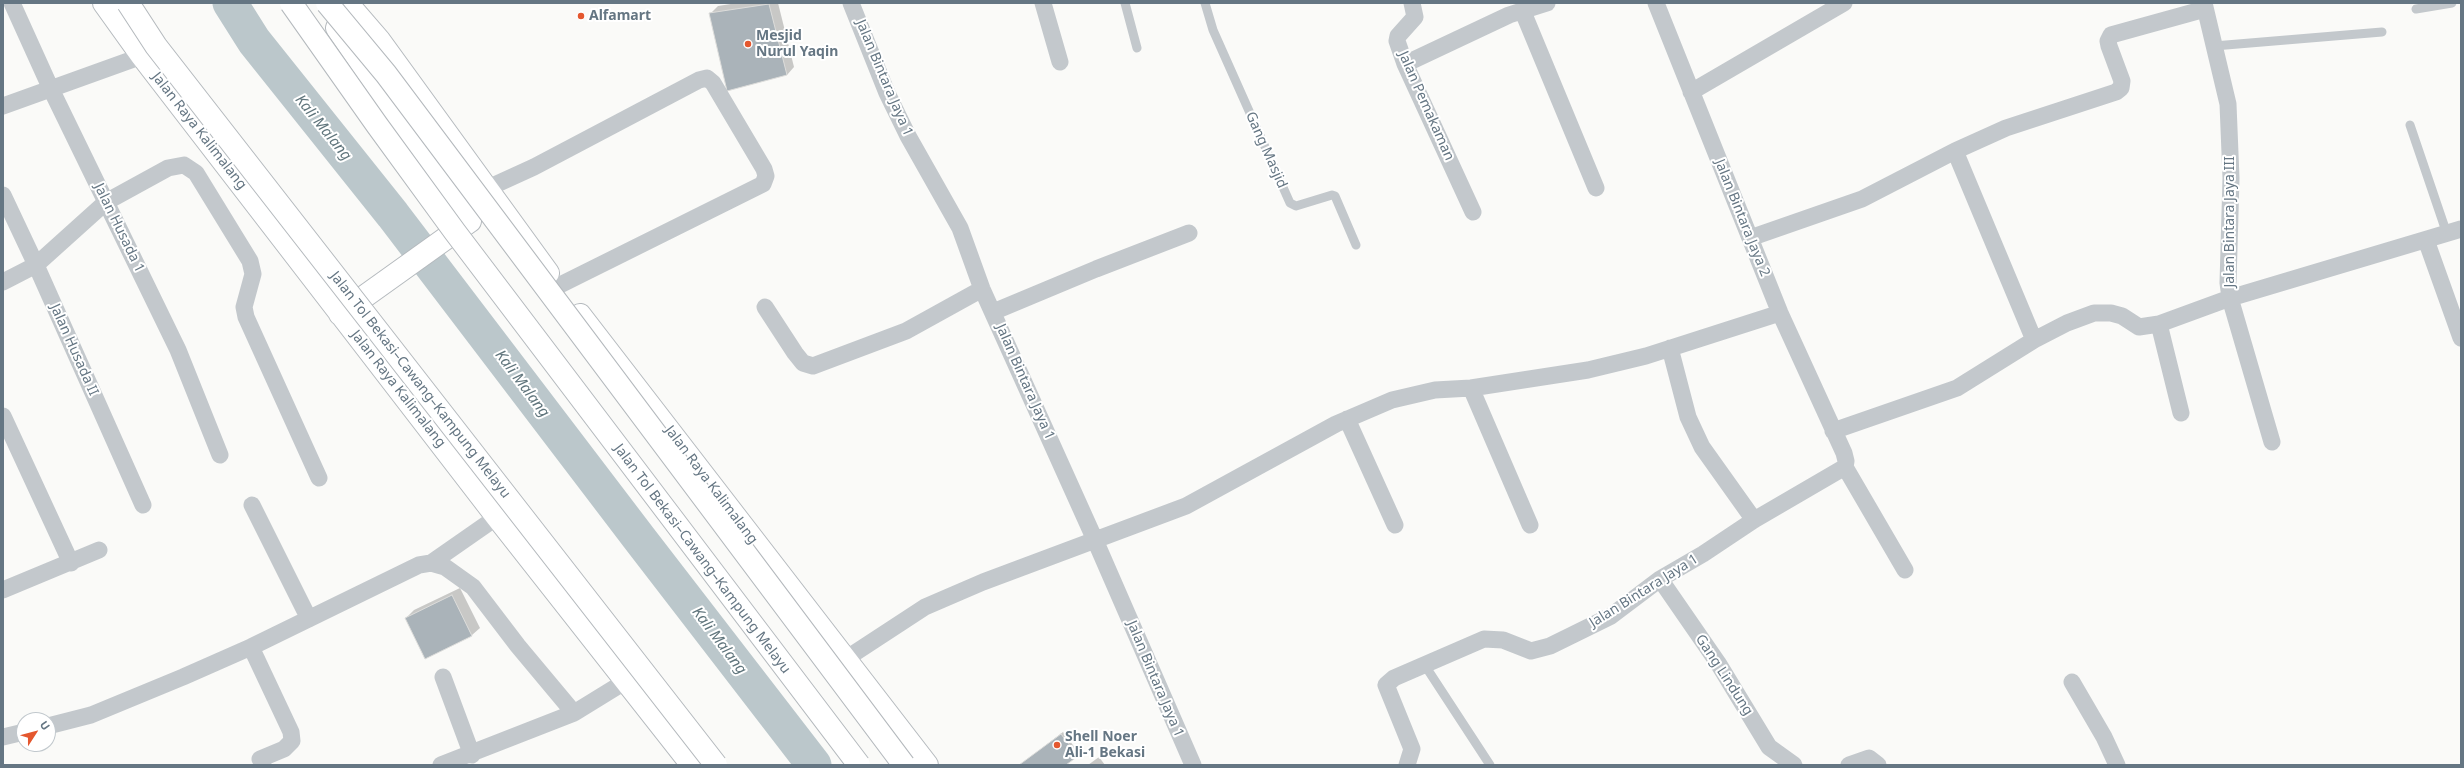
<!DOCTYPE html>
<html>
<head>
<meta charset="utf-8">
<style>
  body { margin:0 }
  #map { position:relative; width:2464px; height:768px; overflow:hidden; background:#fafaf8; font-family:"Noto Sans",sans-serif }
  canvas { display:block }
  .frame { position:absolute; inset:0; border:4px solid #657683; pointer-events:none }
  .north { position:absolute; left:16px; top:712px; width:40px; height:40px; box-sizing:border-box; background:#fff; border:1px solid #c1c8cd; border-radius:50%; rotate:54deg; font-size:11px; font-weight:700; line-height:16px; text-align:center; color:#657683 }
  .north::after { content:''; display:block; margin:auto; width:14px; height:18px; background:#e4572e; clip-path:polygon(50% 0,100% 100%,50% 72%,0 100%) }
</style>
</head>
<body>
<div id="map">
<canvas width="2464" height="768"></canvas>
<div class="frame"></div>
<div class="north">U</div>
</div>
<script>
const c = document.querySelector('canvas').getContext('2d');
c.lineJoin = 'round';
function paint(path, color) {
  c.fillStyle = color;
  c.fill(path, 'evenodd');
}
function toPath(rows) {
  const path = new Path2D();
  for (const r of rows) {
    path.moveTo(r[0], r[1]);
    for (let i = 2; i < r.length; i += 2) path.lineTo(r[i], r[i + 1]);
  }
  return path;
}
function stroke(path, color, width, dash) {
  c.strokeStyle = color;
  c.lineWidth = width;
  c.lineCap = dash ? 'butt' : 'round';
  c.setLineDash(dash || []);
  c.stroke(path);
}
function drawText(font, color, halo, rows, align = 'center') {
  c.font = font + ' "Noto Sans",sans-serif';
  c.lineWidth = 4;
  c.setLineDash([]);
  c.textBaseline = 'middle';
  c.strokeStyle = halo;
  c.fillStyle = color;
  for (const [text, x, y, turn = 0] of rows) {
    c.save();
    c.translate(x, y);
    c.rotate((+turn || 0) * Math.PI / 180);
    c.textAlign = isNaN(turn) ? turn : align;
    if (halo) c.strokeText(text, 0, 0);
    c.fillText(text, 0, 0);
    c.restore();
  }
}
paint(toPath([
  [737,3,778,3,794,67,787,75,710,14,718,6],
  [460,588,480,628,472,635,425,658,406,618,414,610],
  [1063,732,1079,753,1077,756,1065,765,1020,765],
  [1099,757,1105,765,1088,765]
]), '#0003');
stroke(toPath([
  [230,3,254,41,393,215,639,538,814,765]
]), '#bbc7cb', 35);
const building = toPath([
  [769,4,787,75,727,91,709,13,769,4],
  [452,595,472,636,425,659,405,618,452,595],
  [1061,734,1078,756,1066,765,1019,765,1061,734]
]);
paint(building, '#aab3b9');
stroke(building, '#dcdcda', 1);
const primary = toPath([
  [104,3,142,56,497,517,692,765],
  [347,3,379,40,548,273],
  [337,28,470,221],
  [340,314,470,221],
  [580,315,927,765]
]);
stroke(primary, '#b5babe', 24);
stroke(toPath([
  [1125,3,1137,48],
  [1205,3,1213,30,1290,203,1296,206,1332,195,1335,196,1356,245],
  [2416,9,2452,3],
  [2214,46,2382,32],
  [2410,125,2447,234],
  [1424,664,1490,765]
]), '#c3c8cc', 9);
stroke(toPath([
  [12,3,50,87,178,350,220,455],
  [851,3,887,93,908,136,960,228,982,289,1095,540,1193,765],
  [1043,3,1060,62],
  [1412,3,1415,17,1398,36,1397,41,1405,64,1473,212],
  [2204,3,2228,104,2231,178,2228,283,2230,298,2272,442],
  [1523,12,1596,188],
  [1405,64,1509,15,1547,3],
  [1691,92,1844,3],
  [3,106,142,56],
  [1955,151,2034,340],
  [488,188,534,167,699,80,707,78,713,83,764,169,766,176,763,184,558,286],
  [3,195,36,265,143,505],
  [1750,238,1862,199,1955,151,2006,128,2116,92,2121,88,2122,81,2109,46,2108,41,2111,35,2205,9],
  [2426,240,2461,338],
  [3,282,36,265,106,202,168,168,184,165,196,173,250,261,253,274,244,307,246,317,319,478],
  [765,307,795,353,803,363,813,366,906,331,982,289],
  [993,312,1096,269,1189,233],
  [2159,324,2181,413],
  [1670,348,1688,417,1702,447,1754,520],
  [1471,388,1530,525],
  [3,416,71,563],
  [1347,419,1395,525],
  [1833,431,1957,388,2034,340,2067,323,2094,313,2111,313,2122,316,2139,327,2159,324,2230,298,2461,229],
  [1845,467,1905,570],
  [252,505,309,619],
  [431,563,497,517],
  [1660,579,1718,663,1769,747,1794,765],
  [3,590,99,550],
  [251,647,291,732,292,741,284,749,260,759,263,765],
  [844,660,925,607,983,582,1186,506,1336,424,1392,400,1435,390,1471,388,1588,370,1646,356,1780,313],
  [443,677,472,755],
  [2072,682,2104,737,2117,765],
  [48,726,91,715,183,677,251,647,419,565,431,563,445,567,473,587,518,646,574,713,626,681],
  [3,737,24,732],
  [441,765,574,713],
  [1407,765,1412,749,1386,685,1394,678,1484,639,1503,640,1531,651,1550,646,1611,616,1660,579,1703,554,1754,520,1845,467,1846,461,1844,453,1780,313,1656,3],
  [1849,765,1869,758,1878,765]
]), '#c3c8cc', 17);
stroke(primary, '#fff', 22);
const motorwayBridge = toPath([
  [128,3,156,46,716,765],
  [291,3,377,125,455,232,859,765],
  [327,3,386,74,904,765]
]);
stroke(motorwayBridge, '#b4b9bd', 24, []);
stroke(motorwayBridge, '#fff', 22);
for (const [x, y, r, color] of [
  [581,16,4,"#e4572e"],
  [748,44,4,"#e4572e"],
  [1057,745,4,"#e4572e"]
]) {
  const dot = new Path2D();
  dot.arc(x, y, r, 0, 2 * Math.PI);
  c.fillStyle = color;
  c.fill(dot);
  stroke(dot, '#fff', 1.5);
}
drawText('bold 14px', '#657683', '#fff', [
  ["Alfamart",589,16],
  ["Mesjid",756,36],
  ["Nurul Yaqin",756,52],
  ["Shell Noer",1065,737],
  ["Ali-1 Bekasi",1065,753]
], 'left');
drawText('14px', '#657683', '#fff', [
  ["Jalan Bintara Jaya 1",884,78,67],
  ["Jalan Pemakaman",1426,106,66],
  ["Jalan Raya Kalimalang",199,131,52],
  ["Gang Masjid",1266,150,66],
  ["Jalan Bintara Jaya 2",1742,218,68],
  ["Jalan Bintara Jaya III",2230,222,-90],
  ["Jalan Husada 1",119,228,64],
  ["Jalan Husada II",74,350,66],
  ["Jalan Bintara Jaya 1",1025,382,66],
  ["Jalan Tol Bekasi–Cawang–Kampung Melayu",420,385,52],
  ["Jalan Raya Kalimalang",398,389,52],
  ["Jalan Raya Kalimalang",711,485,53],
  ["Jalan Tol Bekasi–Cawang–Kampung Melayu",702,559,53],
  ["Jalan Bintara Jaya 1",1644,591,-32],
  ["Gang Lindung",1724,675,57],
  ["Jalan Bintara Jaya 1",1155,679,67]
]);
drawText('italic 15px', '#60757c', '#fff', [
  ["Kali Malang",323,128,51],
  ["Kali Malang",522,384,53],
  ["Kali Malang",719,641,53]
]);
</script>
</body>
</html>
